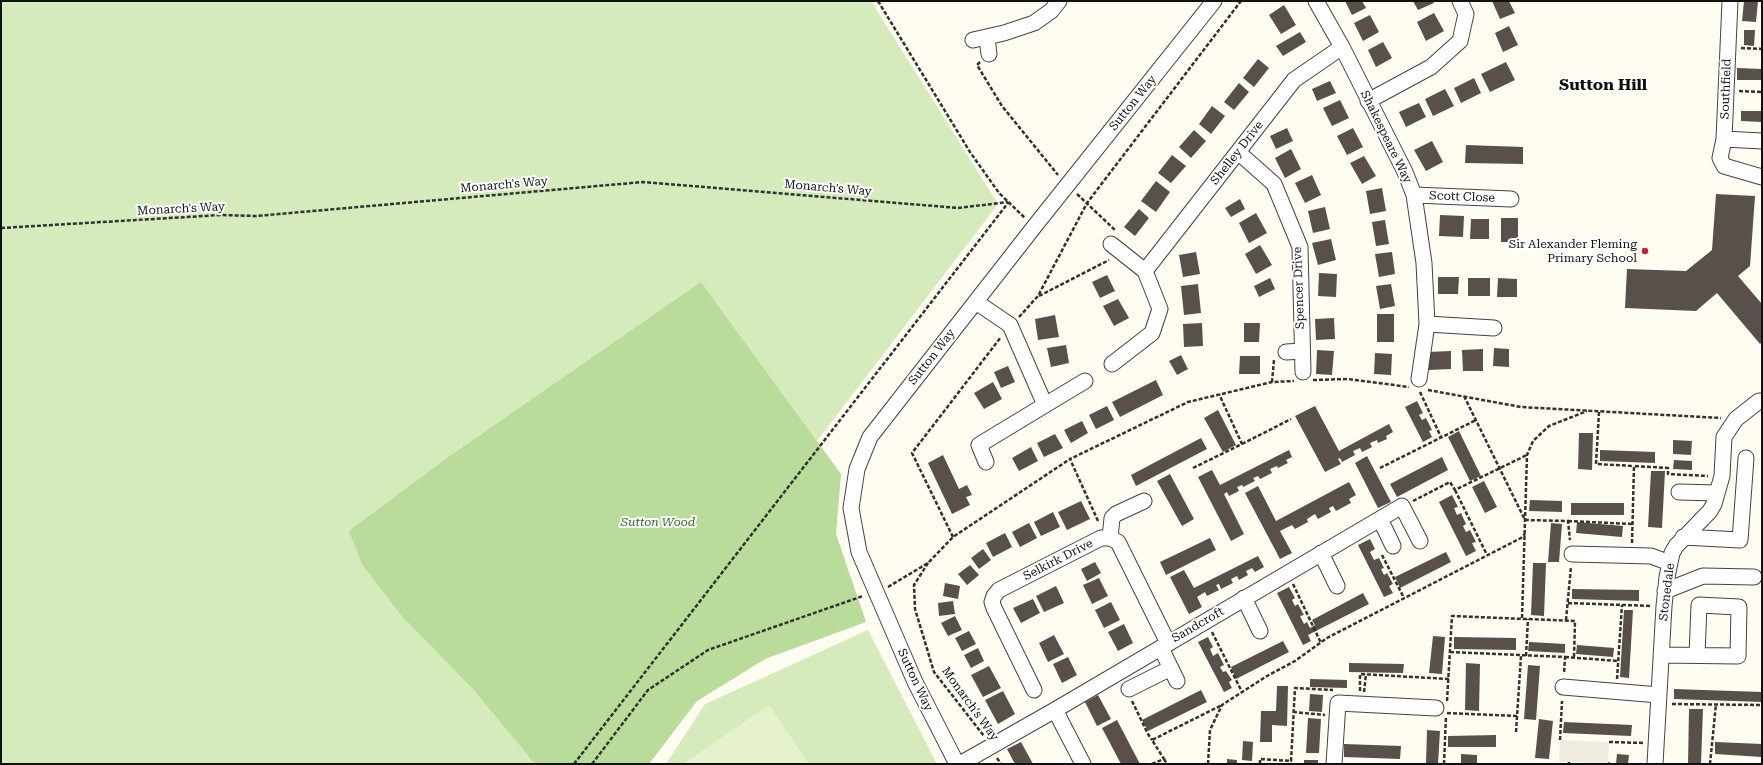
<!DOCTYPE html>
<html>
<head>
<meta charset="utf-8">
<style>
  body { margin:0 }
  #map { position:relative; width:1763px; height:765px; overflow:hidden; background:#fffcf2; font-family:"Roboto Serif",serif }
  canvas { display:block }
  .frame { position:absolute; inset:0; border:2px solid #101010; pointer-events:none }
</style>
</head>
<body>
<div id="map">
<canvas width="1763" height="765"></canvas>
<div class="frame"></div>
</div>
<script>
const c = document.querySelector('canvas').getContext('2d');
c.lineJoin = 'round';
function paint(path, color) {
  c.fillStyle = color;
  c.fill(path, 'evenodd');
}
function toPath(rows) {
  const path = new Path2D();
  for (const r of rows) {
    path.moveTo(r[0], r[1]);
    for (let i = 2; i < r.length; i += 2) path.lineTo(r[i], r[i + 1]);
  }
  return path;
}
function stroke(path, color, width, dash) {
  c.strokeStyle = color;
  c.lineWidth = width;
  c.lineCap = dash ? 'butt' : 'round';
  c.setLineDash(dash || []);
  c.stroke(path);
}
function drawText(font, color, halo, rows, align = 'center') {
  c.font = font + ' "Roboto Serif",serif';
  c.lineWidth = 4;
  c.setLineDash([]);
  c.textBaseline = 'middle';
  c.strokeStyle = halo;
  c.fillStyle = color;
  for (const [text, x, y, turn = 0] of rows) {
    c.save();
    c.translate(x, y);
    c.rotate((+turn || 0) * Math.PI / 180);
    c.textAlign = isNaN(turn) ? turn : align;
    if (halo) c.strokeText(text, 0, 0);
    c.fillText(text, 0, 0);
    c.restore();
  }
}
paint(toPath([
  [1,1,871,1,998,204,817,441,701,282,471,687,535,764,1,764],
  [868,630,937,764,666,764,705,704]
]), '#d5ebbb');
paint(toPath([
  [701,282,841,474,836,534,866,622,765,659,697,701,649,764,535,764,471,687,400,614,362,564,349,531,447,458]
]), '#b9dc9a');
paint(toPath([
  [769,705,809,764,683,764]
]), '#e6f2cd');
paint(toPath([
  [1560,740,1609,742,1608,763,1559,762]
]), '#f0ebe0');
paint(toPath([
  [1345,1,1362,1,1366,8,1352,15],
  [1413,1,1433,1,1434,3,1418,10],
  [1492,1,1509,1,1515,13,1500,19],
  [1744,1,1758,1,1756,22,1742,21],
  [1284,5,1296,25,1281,34,1269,15],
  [1434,13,1444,31,1426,41,1417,22],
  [1370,15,1379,32,1363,41,1354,23],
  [1509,26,1518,45,1503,52,1495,33],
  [1744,30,1755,30,1754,46,1744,45],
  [1300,32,1306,42,1283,56,1276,46],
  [1383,42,1392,58,1376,67,1368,50],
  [1258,59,1269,68,1254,87,1243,78],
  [1506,62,1515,80,1490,92,1481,74],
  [1737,68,1762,69,1762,80,1737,80],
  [1474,78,1481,93,1461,103,1454,88],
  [1330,81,1336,93,1317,101,1312,89],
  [1239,83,1249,92,1234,110,1224,102],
  [1445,89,1454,106,1433,116,1425,99],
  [1340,100,1349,118,1332,126,1323,108],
  [1419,103,1426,117,1406,127,1399,112],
  [1212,106,1225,116,1211,134,1199,124],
  [1741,111,1762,111,1762,122,1741,121],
  [1287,128,1293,141,1276,149,1270,136],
  [1353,128,1363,147,1347,155,1337,136],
  [1194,130,1206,141,1191,158,1179,147],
  [1432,141,1443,162,1426,171,1414,150],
  [1466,145,1523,147,1523,164,1465,163],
  [1291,149,1301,169,1285,178,1275,158],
  [1172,155,1186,166,1171,183,1158,173],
  [1364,156,1376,176,1362,184,1350,163],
  [1312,175,1321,195,1305,203,1295,183],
  [1156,181,1170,192,1156,212,1141,201],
  [1382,188,1386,211,1370,214,1366,191],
  [1716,194,1755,196,1750,266,1738,276,1762,304,1762,342,1760,344,1717,293,1696,311,1625,308,1627,269,1686,271,1712,250],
  [1240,199,1245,209,1231,217,1225,208],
  [1325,207,1330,229,1313,233,1308,211],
  [1139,209,1149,218,1135,236,1124,227],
  [1256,213,1267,233,1249,243,1239,223],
  [1440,215,1464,216,1463,237,1439,236],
  [1501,218,1518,218,1518,242,1501,242],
  [1471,219,1489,219,1489,239,1470,239],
  [1385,220,1389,244,1376,246,1372,222],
  [1331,239,1336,260,1318,265,1312,243],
  [1260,245,1272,265,1256,274,1245,254],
  [1196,252,1200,274,1183,277,1179,255],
  [1392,252,1395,274,1379,277,1375,254],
  [1319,273,1337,274,1336,297,1318,296],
  [1107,275,1115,291,1100,298,1092,282],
  [1438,277,1459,277,1458,294,1438,294],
  [1270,278,1275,289,1259,297,1254,286],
  [1468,278,1490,278,1490,296,1468,296],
  [1498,278,1517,279,1517,297,1497,297],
  [1198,284,1201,313,1184,315,1181,286],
  [1391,284,1395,306,1380,309,1376,286],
  [1118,299,1129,318,1114,326,1103,306],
  [1377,314,1394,314,1394,342,1377,342],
  [1055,315,1059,337,1038,340,1035,319],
  [1334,318,1335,339,1316,340,1315,319],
  [1202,323,1203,346,1184,347,1183,324],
  [1244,323,1260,323,1259,342,1244,342],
  [1066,345,1069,363,1051,367,1047,348],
  [1494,348,1509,349,1509,367,1493,366],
  [1483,349,1483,371,1463,371,1462,350],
  [1317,350,1334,351,1332,375,1316,374],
  [1451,351,1451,369,1428,370,1428,352],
  [1375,353,1392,354,1391,375,1374,374],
  [1181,355,1188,369,1177,375,1169,361],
  [1240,356,1260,356,1260,374,1239,374],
  [1008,366,1015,382,1001,388,994,372],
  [1156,380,1163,395,1120,417,1112,402],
  [993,382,1002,399,984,409,974,393],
  [1417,401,1423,413,1419,415,1422,420,1426,418,1432,430,1429,431,1432,437,1423,442,1405,407],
  [1107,406,1114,420,1096,429,1089,415],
  [1315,406,1339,451,1389,424,1393,432,1386,436,1387,439,1378,443,1377,440,1370,443,1372,447,1362,452,1360,448,1353,451,1355,455,1342,462,1340,458,1338,459,1341,464,1325,472,1295,416],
  [1218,410,1236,445,1223,452,1204,418],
  [1082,421,1088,433,1071,443,1064,430],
  [1459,431,1481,476,1470,481,1448,437],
  [1579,433,1593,433,1592,470,1578,469],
  [1055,434,1063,448,1044,457,1037,443],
  [1201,438,1207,449,1136,486,1131,475],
  [1673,440,1692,441,1691,455,1673,454],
  [1031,447,1038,461,1019,471,1012,458],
  [1289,450,1292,457,1286,460,1288,463,1278,468,1277,466,1270,469,1272,473,1260,479,1258,476,1253,478,1255,481,1243,487,1242,485,1237,487,1239,491,1229,496,1227,492,1224,494,1244,534,1231,541,1198,477,1212,470,1220,485],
  [1600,450,1655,452,1655,463,1600,461],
  [943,455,959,489,967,485,972,495,966,497,970,505,952,514,928,463],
  [1367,456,1391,502,1378,508,1355,463],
  [1442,457,1448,470,1397,497,1390,484],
  [1674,460,1692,461,1692,470,1673,469],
  [1651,471,1665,471,1662,528,1648,527],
  [1170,474,1194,519,1182,526,1157,481],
  [1484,481,1497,507,1485,513,1472,487],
  [1349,482,1356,495,1349,499,1351,503,1336,511,1333,506,1329,508,1331,512,1318,519,1315,514,1307,519,1308,522,1295,529,1292,525,1280,531,1292,553,1280,559,1245,493,1258,486,1276,521],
  [1452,495,1458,507,1454,508,1457,515,1461,513,1466,524,1463,526,1466,532,1470,530,1476,542,1472,543,1476,551,1466,556,1439,502],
  [1530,500,1562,501,1562,512,1529,511],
  [1081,501,1090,519,1067,530,1058,512],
  [1571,503,1624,503,1624,515,1571,515],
  [1053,512,1060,527,1041,536,1034,522],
  [1577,522,1623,526,1622,537,1576,533],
  [1029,523,1037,538,1020,547,1012,532],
  [1551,523,1562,524,1559,562,1548,562],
  [1005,533,1012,547,993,557,986,543],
  [1210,538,1216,550,1166,575,1160,562],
  [1370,539,1375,549,1370,552,1374,560,1379,558,1384,568,1381,569,1384,575,1387,573,1393,584,1389,586,1393,593,1384,597,1358,545],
  [983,549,991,560,979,569,971,558],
  [1446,552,1451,562,1400,588,1395,577],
  [1258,556,1264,567,1255,572,1252,568,1246,571,1248,575,1239,580,1237,576,1231,579,1233,583,1221,589,1219,584,1216,585,1219,590,1207,596,1205,592,1197,597,1202,607,1189,614,1170,577,1184,570,1194,588],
  [1095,562,1101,573,1087,581,1081,569],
  [1533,563,1546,563,1544,616,1531,615],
  [970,565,979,575,967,585,958,574],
  [1099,578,1108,596,1092,604,1083,585],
  [945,583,960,586,958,599,943,596],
  [1056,586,1064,603,1044,612,1036,596],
  [1289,587,1295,598,1292,600,1295,606,1298,604,1304,615,1300,616,1304,624,1307,622,1310,628,1315,625,1312,620,1363,593,1369,604,1308,635,1311,641,1303,645,1277,593],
  [1572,589,1639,590,1639,601,1572,599],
  [1033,599,1040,613,1021,623,1013,608],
  [953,601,955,614,939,616,938,603],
  [1111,602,1120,620,1104,628,1095,610],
  [1624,610,1633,610,1629,678,1620,677],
  [955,616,962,630,948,636,941,623],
  [1124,624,1133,643,1118,651,1108,632],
  [969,631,976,644,962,651,955,638],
  [1054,635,1064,654,1048,662,1039,643],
  [1433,636,1445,637,1442,674,1429,673],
  [1208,637,1213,647,1210,649,1213,656,1218,653,1224,665,1220,667,1223,672,1226,671,1232,680,1229,682,1232,688,1224,692,1198,642],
  [1454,637,1516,638,1516,650,1454,649],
  [1283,641,1289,652,1236,679,1231,667],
  [1529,642,1565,644,1565,653,1528,651],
  [1577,645,1614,648,1613,657,1576,654],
  [978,648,984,661,971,668,964,655],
  [1068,657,1077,675,1062,683,1053,664],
  [1349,663,1404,664,1403,673,1349,672],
  [1466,663,1480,664,1479,711,1465,710],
  [1528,665,1540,666,1536,720,1524,719],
  [989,666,1001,688,983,697,971,675],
  [1310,679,1347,680,1347,688,1310,687],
  [1277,686,1288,686,1287,726,1272,725,1272,742,1260,742,1261,711,1276,711],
  [1674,689,1762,692,1762,702,1674,699],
  [1201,690,1207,702,1148,731,1142,720],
  [1003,691,1015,714,998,724,985,700],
  [1310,694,1323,695,1322,712,1309,711],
  [1098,695,1111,719,1097,726,1085,702],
  [1689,709,1703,709,1701,764,1688,764],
  [1308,718,1321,719,1319,753,1306,753],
  [1539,719,1553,721,1549,759,1535,758],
  [1117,720,1140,764,1121,764,1102,728],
  [1564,722,1632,725,1631,736,1563,733],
  [1427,730,1440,731,1438,764,1426,764],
  [1496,735,1496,747,1448,747,1448,736],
  [1243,741,1253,742,1252,761,1242,760],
  [1021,742,1033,764,1015,764,1007,749],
  [1715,742,1762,744,1762,757,1715,754],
  [1344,744,1401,746,1400,759,1344,757],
  [1461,754,1477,755,1477,764,1461,764],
  [1617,754,1629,755,1628,764,1616,764],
  [1227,759,1237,760,1237,764,1227,764],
  [1304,760,1318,760,1318,764,1304,764]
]), '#59504c');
const minor = toPath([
  [1316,1,1342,47,1405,172,1414,195,1424,263,1427,324,1419,379],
  [1730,1,1724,139,1762,141],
  [987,38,989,54],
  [973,40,1004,33,1034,23,1051,11,1059,1],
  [1368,101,1431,67,1460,41,1466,14,1460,1],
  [1724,139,1720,158,1724,166,1762,177],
  [1238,152,1274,184,1300,247,1303,372],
  [1414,195,1511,199],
  [1111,244,1145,271],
  [976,302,1010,325,1045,405,979,445,986,462],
  [1427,324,1494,328],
  [1286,352,1302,351],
  [1112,364,1152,333,1160,309,1145,271,1294,80,1342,47],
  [1045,405,1085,381],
  [1679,492,1717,493],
  [1380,519,1393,546],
  [1683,537,1740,540,1746,458],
  [1110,538,1112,518,1116,514,1144,501],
  [1321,553,1337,586],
  [1572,554,1651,556,1670,563],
  [1665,591,1703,576,1754,577],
  [1244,598,1260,631],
  [1161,648,1177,681],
  [1662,655,1738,656,1739,607,1699,605,1697,655],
  [1563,687,1659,695],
  [1129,689,1171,668],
  [1034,690,994,608,992,602,994,596,999,590,1101,538,1110,538,1118,542,1168,643],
  [1055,710,1083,764],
  [957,764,915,682,859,552,851,508,857,469,870,437,1034,227,1214,1],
  [960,764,1055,710,1402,506,1420,541],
  [1334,764,1338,703,1436,708],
  [1655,764,1664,606,1667,577,1672,553,1676,546,1710,511,1714,504,1722,476,1724,437,1736,419,1759,401]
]);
stroke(minor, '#434343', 17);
stroke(toPath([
  [878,1,970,152,999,193,1025,218],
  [1741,48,1762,49],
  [980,62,977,65,1002,106,1058,175],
  [1739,91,1762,92],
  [1077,194,1116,231],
  [1,228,221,215,256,216,643,182,958,208,1008,202],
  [1039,296,1109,260],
  [1019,317,1038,296,1087,203,1241,1],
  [1313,380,1348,379,1409,387],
  [1272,382,1274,360],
  [1428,390,1521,407,1721,418],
  [1420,392,1441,437],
  [1464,396,1525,520,1568,521,1570,540],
  [1599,412,1596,464,1634,466],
  [1242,444,1291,419],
  [1193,468,1242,444,1219,394],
  [1380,468,1476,420],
  [1455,490,1487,555],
  [1413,501,1450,482,1455,490,1527,455],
  [1098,521,1070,459,1188,402,1272,382,1294,381],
  [1568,521,1632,524],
  [953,537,912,453,1001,337],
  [1632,543,1634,466,1668,468,1668,474,1708,476],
  [1382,555,1404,598],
  [928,563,914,585,915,609,934,672,984,736],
  [1293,584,1321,643],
  [888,587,928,563,953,537,1070,459],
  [1568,603,1652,606],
  [1522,618,1527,455,1533,441,1549,426,1587,411],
  [1566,620,1571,567],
  [1212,632,1242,692],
  [1450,652,1565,657,1564,674],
  [1526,656,1528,619],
  [1565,657,1618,661],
  [1617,679,1622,605],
  [1360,691,1360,674,1449,679],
  [1364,692,1366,674],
  [1132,701,1148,734,1152,740],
  [1447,701,1452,616,1575,621,1574,658],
  [1672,704,1762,705],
  [1293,712,1325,715],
  [1447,713,1518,716],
  [1516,732,1521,656],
  [1560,740,1562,701],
  [1609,742,1644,743],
  [997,758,1001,764],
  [1164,759,1167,764],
  [1608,763,1610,764],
  [574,764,1008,203],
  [592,764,648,690,708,650,863,596],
  [1152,764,1164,759,1152,740,1222,705],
  [1208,764,1210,730,1222,705,1267,676,1295,661,1327,638,1521,538,1525,534],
  [1260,764,1260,759,1291,761,1295,688,1333,690],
  [1444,764,1446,716],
  [1569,764,1569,762],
  [1710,764,1716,704]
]), '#323232', 2.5, [4, 2]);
stroke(minor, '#fff', 15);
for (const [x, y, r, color] of [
  [1645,251,4,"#c22531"]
]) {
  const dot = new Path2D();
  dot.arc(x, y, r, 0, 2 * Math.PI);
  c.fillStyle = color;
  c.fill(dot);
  stroke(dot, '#fff', 1.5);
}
drawText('12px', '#101010', '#fff', [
  ["Southfield",1726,89,-88],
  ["Sutton Way",1133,103,-51],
  ["Shakespeare Way",1386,137,64],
  ["Shelley Drive",1237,153,-52],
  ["Monarch's Way",504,185,-5],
  ["Monarch's Way",828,188,5],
  ["Scott Close",1462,197,2],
  ["Monarch's Way",181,209,-3],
  ["Spencer Drive",1299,288,-92],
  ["Sutton Way",932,357,-52],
  ["Selkirk Drive",1058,560,-27],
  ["Stonedale",1667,592,-83],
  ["Sandcroft",1198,625,-30],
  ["Sutton Way",915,680,65],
  ["Monarch's Way",970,704,54]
]);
drawText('12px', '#101010', '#fff', [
  ["Sir Alexander Fleming",1637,244],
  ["Primary School",1637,258]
], 'right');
drawText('italic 12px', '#30691e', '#fff', [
  ["Sutton Wood",658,522]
]);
drawText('bold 16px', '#101010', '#fff', [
  ["Sutton Hill",1603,85]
]);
</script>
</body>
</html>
